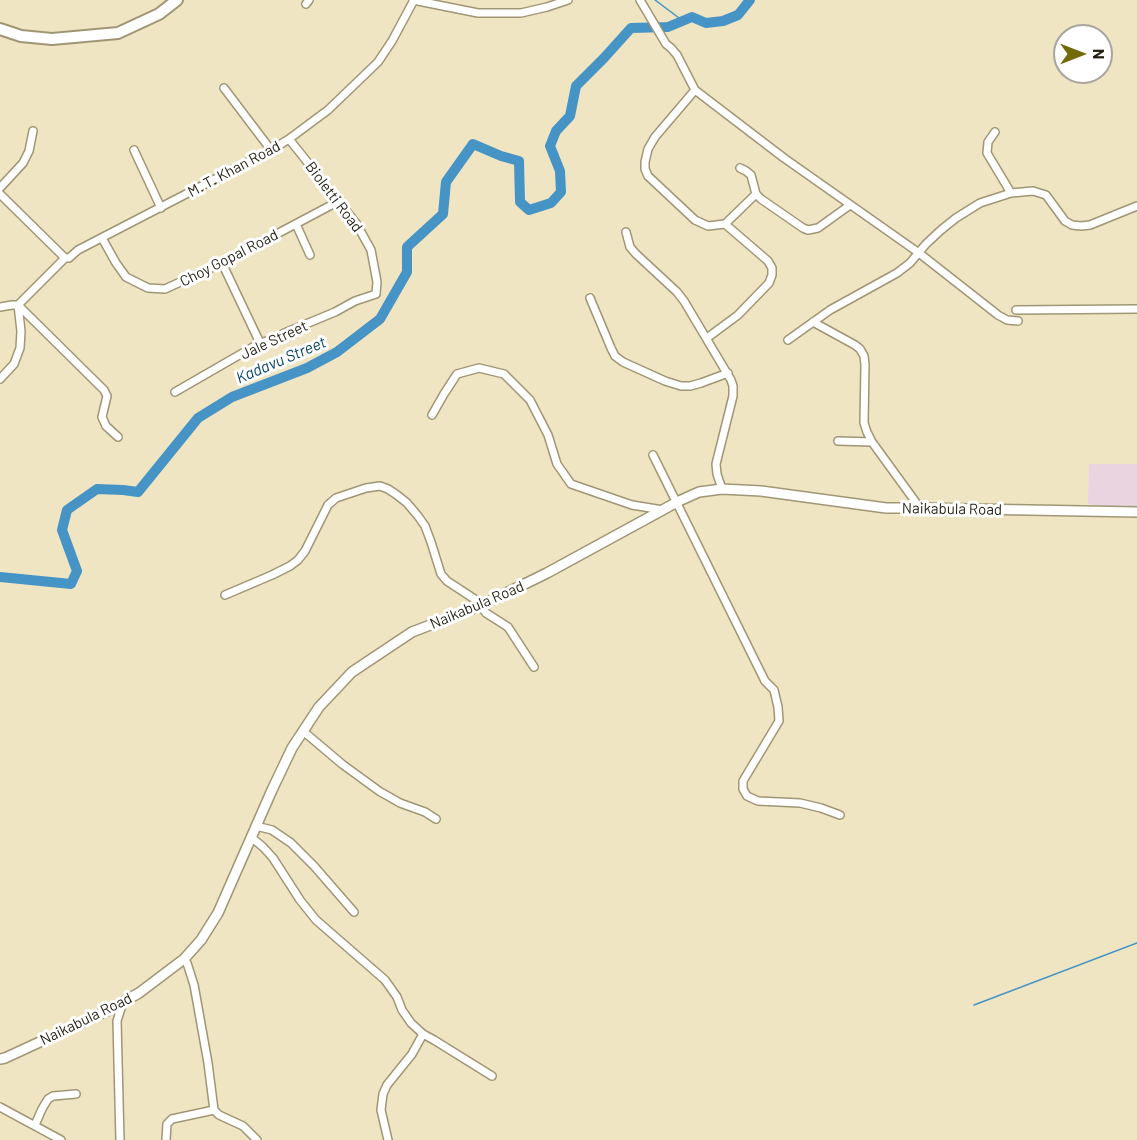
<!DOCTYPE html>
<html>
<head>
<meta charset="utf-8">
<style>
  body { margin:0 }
  #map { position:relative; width:1137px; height:1140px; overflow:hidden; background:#efe5c2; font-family:Barlow,sans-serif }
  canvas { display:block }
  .north { position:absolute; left:1053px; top:24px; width:60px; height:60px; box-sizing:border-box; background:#fff; border:2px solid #a7a5a0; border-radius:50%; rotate:90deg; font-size:16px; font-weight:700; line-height:24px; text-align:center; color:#231f12 }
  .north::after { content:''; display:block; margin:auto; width:21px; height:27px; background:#706b06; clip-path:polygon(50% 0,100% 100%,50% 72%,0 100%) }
</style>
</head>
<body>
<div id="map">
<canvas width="1137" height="1140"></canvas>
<div class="north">N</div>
</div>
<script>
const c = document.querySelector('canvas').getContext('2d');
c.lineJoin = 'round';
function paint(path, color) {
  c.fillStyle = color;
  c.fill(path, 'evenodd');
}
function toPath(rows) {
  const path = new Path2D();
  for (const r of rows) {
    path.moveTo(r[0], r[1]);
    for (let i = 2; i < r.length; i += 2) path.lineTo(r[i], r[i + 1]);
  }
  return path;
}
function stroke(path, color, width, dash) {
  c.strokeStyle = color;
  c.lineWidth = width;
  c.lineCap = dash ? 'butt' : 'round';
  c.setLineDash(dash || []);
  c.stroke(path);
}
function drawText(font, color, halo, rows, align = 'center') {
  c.font = font + ' Barlow,sans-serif';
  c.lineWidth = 6;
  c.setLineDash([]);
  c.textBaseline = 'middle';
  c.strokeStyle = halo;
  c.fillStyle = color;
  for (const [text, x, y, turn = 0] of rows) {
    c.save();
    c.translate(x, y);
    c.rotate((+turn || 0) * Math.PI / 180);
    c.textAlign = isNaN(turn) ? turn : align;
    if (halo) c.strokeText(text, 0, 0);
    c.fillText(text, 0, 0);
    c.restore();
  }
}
paint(toPath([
  [1089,464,1137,464,1137,511,1088,504]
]), '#ead4e0');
stroke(toPath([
  [655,0,683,21],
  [974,1005,1137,943]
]), '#4693c5', 1.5);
stroke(toPath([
  [0,577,71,584,77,571,62,530,67,510,97,489,123,490,138,492,198,418,232,397,307,368,337,352,380,319,407,272,407,247,443,214,446,182,473,144,501,156,519,161,520,202,529,210,551,203,561,192,560,171,550,146,556,131,570,116,576,86,604,58,631,28,668,27,692,17,706,23,723,21,738,15,750,0]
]), '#4693c5', 10);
const minor = toPath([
  [413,0,478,13,521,13,547,7,568,0],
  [640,0,666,44,671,48,677,55,695,90],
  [306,4,309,0],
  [224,88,271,150],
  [995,132,988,142,987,153,1011,193],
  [134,150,161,208],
  [740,168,746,171,751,175,756,194,761,199,803,228,808,230,818,228,850,205],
  [0,188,23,163,29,151,33,131],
  [0,194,65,258],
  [756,194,725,224,708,226,695,220,648,176,645,169,645,162,648,149,655,137,695,90,784,158,919,253,998,315,1007,320,1018,321],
  [296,224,310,255],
  [626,232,630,247,636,254,677,292,684,301,731,380,733,386,733,396,716,464,717,474,722,489],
  [102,238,116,263,126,277,148,288,165,289,222,263,339,201],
  [222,263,260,343],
  [590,298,611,348,615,356,623,362,665,381,681,386,690,386,701,383,728,373],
  [0,307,12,305,18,305,104,390,107,396,102,417,106,426,118,437],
  [1016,310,1137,309],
  [813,322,855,345,860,349,864,356,865,365,864,423,867,432,872,442,920,508],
  [707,338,738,315,769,283,772,275,772,268,768,261,725,224],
  [788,340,830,310,897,273,910,263,926,244,941,230,956,218,980,203,1011,193,1033,191,1046,195,1065,221,1072,225,1081,226,1090,225,1137,206],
  [0,379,14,364,20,348,21,331,18,305,65,258,69,258,78,250,271,150,289,139,328,110,378,62,392,41,414,0],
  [175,392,260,343,270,340,289,331,335,312,355,301,376,294,377,282,371,250,356,223,289,139],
  [432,415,444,394,457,374,479,368,504,374,530,400,548,435,557,464,571,484,632,505,663,510],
  [838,441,872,442],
  [653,455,765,681,774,690,778,707,779,721,743,781,743,789,747,796,758,801,800,803,821,808,840,815],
  [225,595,272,575,290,566,298,560,305,551,328,505,336,498,366,488,380,486,388,489,397,495,407,503,418,516,425,526,431,542,441,574,447,581,476,600,486,613,508,627,534,667],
  [303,731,342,764,379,791,400,803,425,812,436,819],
  [256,826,272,830,291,843,314,866,354,912],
  [251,837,263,847,273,858,300,900,316,920,385,980,397,997,402,1010,411,1023,423,1034,434,1040,492,1076],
  [184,959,187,963,194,985,208,1063,214,1110,219,1115,243,1126,257,1140],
  [0,1107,61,1140],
  [35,1125,42,1109,48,1099,53,1096,76,1094],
  [120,1140,117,1021,123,1002],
  [166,1140,167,1124,172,1119,214,1110],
  [388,1140,381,1110,383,1094,387,1085,412,1054,423,1034]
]);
const tertiary = toPath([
  [0,1059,5,1058,107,1011,139,993,184,959,201,940,218,913,272,790,292,748,319,707,352,672,412,632,480,606,547,573,679,501,699,492,722,489,761,491,886,508,920,508,1137,512]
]);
const secondary = toPath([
  [0,29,21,36,52,39,118,33,159,14,177,0]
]);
stroke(minor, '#a09675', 10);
stroke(tertiary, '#a09675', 12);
stroke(secondary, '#a09675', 14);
stroke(minor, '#fff', 7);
stroke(tertiary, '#fff', 9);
stroke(secondary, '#fff', 10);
drawText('15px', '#231f12', '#fff', [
  ["M. T. Khan Road",234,169,-28],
  ["Bioletti Road",334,197,53],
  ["Choy Gopal Road",229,258,-27],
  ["Jale Street",274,340,-25],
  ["Naikabula Road",952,509,1],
  ["Naikabula Road",477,605,-23],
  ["Naikabula Road",86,1019,-26]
]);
drawText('italic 16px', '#054567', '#fff', [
  ["Kadavu Street",281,360,-23]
]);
</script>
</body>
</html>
